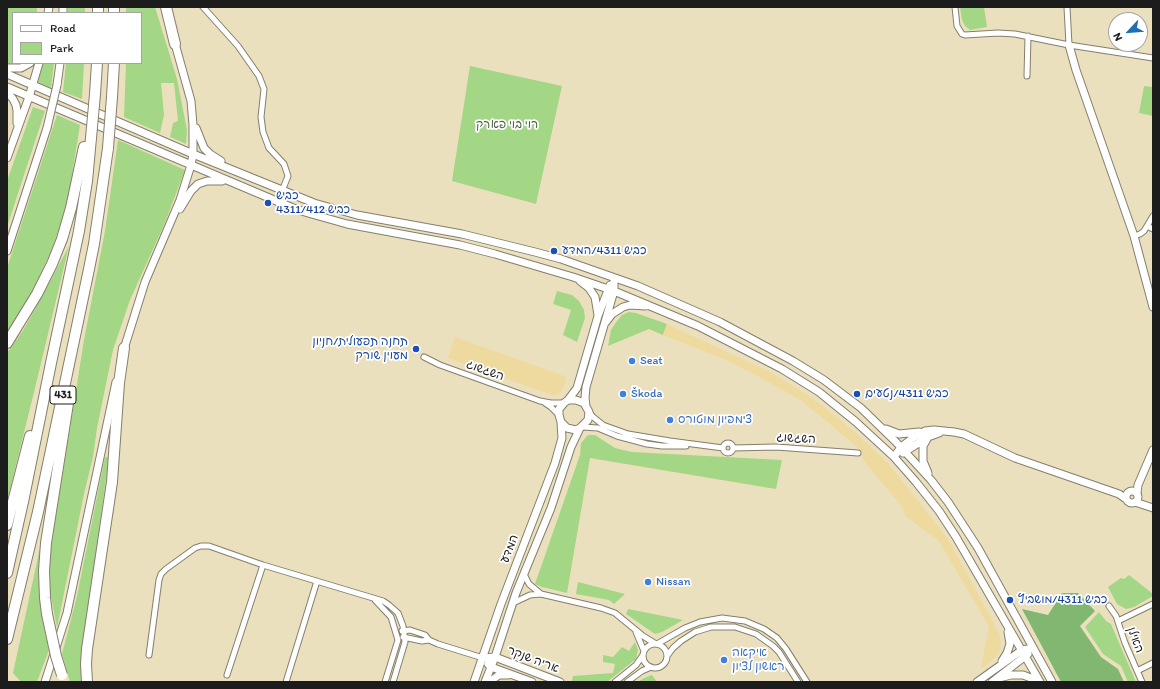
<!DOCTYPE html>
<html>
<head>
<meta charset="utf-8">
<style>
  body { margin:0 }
  #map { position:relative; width:1160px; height:689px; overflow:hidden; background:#ebe0be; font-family:Itim,sans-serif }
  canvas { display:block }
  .frame { position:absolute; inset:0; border:8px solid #1c1c1c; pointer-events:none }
  .legend { position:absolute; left:12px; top:12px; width:130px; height:52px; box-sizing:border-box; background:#fff; border:1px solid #a4a4a4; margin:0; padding:5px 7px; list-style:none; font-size:12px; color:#1c1c1c }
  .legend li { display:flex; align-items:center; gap:8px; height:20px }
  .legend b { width:20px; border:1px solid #a4a4a4 }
  .north { position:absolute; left:1108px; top:12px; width:40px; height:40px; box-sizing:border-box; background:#fff; border:1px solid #a4a4a4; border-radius:50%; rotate:244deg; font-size:11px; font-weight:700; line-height:16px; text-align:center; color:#1c1c1c }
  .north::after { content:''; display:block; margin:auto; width:14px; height:18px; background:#1f6fb2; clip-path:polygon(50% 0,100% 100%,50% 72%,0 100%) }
</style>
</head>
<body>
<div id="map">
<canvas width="1160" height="689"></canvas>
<div class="frame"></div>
<ul class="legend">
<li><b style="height:5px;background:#fff"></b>Road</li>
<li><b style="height:11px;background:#a3d685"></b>Park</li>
</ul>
<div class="north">N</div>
</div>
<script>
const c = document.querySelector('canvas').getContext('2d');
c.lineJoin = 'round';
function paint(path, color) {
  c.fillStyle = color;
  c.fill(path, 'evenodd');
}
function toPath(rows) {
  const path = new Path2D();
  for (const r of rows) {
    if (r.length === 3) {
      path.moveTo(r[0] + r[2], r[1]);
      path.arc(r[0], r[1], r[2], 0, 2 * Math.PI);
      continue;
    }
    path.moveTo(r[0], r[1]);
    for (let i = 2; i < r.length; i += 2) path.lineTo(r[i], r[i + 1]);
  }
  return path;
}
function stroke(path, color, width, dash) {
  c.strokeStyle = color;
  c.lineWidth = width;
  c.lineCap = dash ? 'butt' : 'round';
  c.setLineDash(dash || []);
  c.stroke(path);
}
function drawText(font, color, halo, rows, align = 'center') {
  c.font = font + ' Itim,"Playpen Sans Hebrew",sans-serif';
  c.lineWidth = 3.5;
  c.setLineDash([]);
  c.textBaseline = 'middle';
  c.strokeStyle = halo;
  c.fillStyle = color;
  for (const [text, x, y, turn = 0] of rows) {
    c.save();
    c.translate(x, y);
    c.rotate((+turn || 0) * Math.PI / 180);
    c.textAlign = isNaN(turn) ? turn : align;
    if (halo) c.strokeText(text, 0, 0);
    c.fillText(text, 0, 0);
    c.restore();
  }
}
paint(toPath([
  [7,7,37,7,37,13,13,13,13,63,21,63,19,64,10,65,7,64],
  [68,7,85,7,85,13,68,13],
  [126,7,155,7,177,79,187,130,186,144,170,137,173,123,178,121,174,83,161,83,164,115,160,133,124,117,126,63,141,63,141,13,126,13],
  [960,7,984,7,987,27,970,30,965,26,962,20],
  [43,63,54,63,51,88,38,82],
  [66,63,84,63,82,99,63,92],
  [470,66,562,86,536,204,452,181],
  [1144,86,1153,87,1153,116,1139,113],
  [33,107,45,111,7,227,7,181],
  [57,115,80,125,68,200,62,222,50,253,34,288,7,335,7,268],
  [118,140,185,170,164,225,130,300,113,350,97,428,93,457,84,494,57,628,48,580,51,548,84,340,105,231],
  [69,246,36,384,7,501,7,353,24,329,38,304],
  [557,291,572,295,579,301,584,310,585,318,577,342,563,335,571,310,553,304],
  [629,312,636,313,667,324,663,335,649,329,608,346,611,330,617,321,622,315],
  [588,435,595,435,615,448,632,452,782,460,776,489,590,458,567,593,542,587,535,584,580,455,581,443],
  [105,457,109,457,97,544,96,573,83,649,81,672,82,682,70,682,62,654,77,596],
  [41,543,41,613,49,650,37,682,21,682,13,673],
  [1129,575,1153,594,1153,596,1134,607,1126,609,1117,604,1108,587,1121,578,1124,579],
  [578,582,625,594,614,604,609,600,576,594],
  [628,609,683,620,662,632,655,634,626,614],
  [1099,612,1106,621,1111,624,1136,682,1128,682,1121,666,1103,654,1085,627],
  [635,642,638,650,636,659,607,682,572,681,573,676,613,673,615,664,603,662,603,655,613,657,622,647,629,651],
  [652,675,657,682,638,682,644,678]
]), '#a3d685');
paint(toPath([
  [1062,593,1078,593,1095,611,1080,626,1101,657,1118,669,1124,682,1061,682,1022,609,1048,615]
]), '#82b772');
paint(toPath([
  [667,324,772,373,814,399,856,433,888,463,948,539,999,633,1001,642,999,654,982,669,981,667,989,626,938,540,905,516,903,508,863,460,861,450,802,401,761,378,724,359,663,335],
  [455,337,567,377,564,386,561,392,557,395,552,395,448,358]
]), '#eeda9e');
const street = toPath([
  [203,7,238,46,259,76,264,89,261,117,263,132,269,148,284,164,288,176,282,191],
  [955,7,957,26,962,34,965,35,998,33,1015,34,1069,45,1153,58],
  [1067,7,1069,45],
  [1027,76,1028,36],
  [1147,226,1153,229],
  [1134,236,1140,234,1144,231,1153,216],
  [424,357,440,365,540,401,551,403,564,403],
  [545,403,551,407,559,415],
  [589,412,593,417,603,425,628,434,670,441,723,448],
  [583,427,598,428,617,436,647,444,662,446,686,446],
  [728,448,5],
  [733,448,776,447,858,453],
  [524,574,529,584,541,594],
  [375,600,391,617,398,640,385,682],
  [513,603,530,595,541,594,601,608,615,613,643,636,656,644],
  [1109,606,1116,616,1125,643,1142,682],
  [1118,621,1153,604],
  [402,631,410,630,425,635,429,640,438,644,483,658],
  [636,632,644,651],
  [403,637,422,641,429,640],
  [657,644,685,628,700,622,722,618,745,621,764,629,777,638,786,649,807,682],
  [655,656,12],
  [149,655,159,580,161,574,166,569,195,548,201,546,209,546,263,565,383,601,389,605,398,613,403,626,405,642,393,682],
  [667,656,673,648,681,641,695,632,711,627,735,627,756,634,773,646,779,652,798,682],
  [1137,671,1153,663],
  [227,675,263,565],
  [286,682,317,581],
  [615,682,636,665,643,655],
  [627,682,642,671,651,667]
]);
const secondary = toPath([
  [48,13,49,7],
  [63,13,63,7],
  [1069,45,1076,70,1134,236,1153,307],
  [7,68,21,68,30,63],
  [7,74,193,154,314,203,357,215,462,234,535,252,561,259,638,286,720,322,793,361,824,380,861,408,895,441,931,480,948,502,978,548,1052,682],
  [57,85,60,63],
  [7,87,293,208,308,213,347,224,460,245,495,254,573,277,614,291,698,326,782,369,819,392,856,422,894,457,916,482,939,511,956,537,1040,682],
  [7,92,13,99,16,105,17,111,17,123],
  [196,128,204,148,210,154,221,161],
  [7,158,29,97,39,63],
  [180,209,191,191,198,184,207,181,222,181],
  [7,251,47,128],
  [580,281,589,288,595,297,598,315],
  [606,322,612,314,623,307,630,305,646,306],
  [123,352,145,282,180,200,191,165,193,154,193,125,191,101,174,40],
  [568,400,577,388,598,316,610,285],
  [586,406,585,398,586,387,614,291,614,278],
  [886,429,899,434,919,432],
  [927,439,923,446,923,461,928,473],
  [903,453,928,437,939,433],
  [894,457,901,447,913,438,925,431,934,430,954,432,964,434,1015,458,1119,494,1126,499],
  [1132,497,6],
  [1137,493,1138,485,1153,450],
  [1135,502,1153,508],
  [483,658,495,657,560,682],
  [1002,661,1007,653,1010,644,1008,632],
  [488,664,491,667,532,682],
  [999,678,1011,675,1023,675,1031,678,1036,682],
  [45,682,67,613,116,382],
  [474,682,501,604,555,463,562,438,561,423],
  [485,682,495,657,516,593,551,508,571,447,580,428,588,420,589,412,584,403,576,400,568,400,564,403,559,409,559,415,561,422,567,428,576,430,580,428],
  [489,682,499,675,508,675],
  [977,682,1022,650,1033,648],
  [992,682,1028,654]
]);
const highway = toPath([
  [98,7,98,13],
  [114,7,114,13],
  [166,7,175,44],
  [95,94,97,63],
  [112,97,114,63],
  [7,343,37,294,52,264,62,239,71,208,84,147],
  [7,525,30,436],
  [7,573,23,502,51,363,79,231,87,181,91,138],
  [47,614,45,598,44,571,46,543,69,397],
  [7,639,38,512,89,269,94,244,108,148],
  [87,682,86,664,87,649,112,482,119,383,124,348]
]);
stroke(street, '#847e6d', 7);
stroke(secondary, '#847e6d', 9);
stroke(highway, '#847e6d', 12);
stroke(street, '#fff', 5);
stroke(secondary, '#fff', 7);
stroke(highway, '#fff', 10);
const secondaryBridge = toPath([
  [47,128,57,85]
]);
const highwayBridge = toPath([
  [91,138,95,94],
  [108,148,112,97],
  [47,614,56,656,62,675]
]);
stroke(secondaryBridge, '#847e6d', 9, []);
stroke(highwayBridge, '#847e6d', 12, []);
stroke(secondaryBridge, '#fff', 7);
stroke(highwayBridge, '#fff', 10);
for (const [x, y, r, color] of [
  [268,203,4,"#1a4fb4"],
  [554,251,4,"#1a4fb4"],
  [416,349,4,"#1a4fb4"],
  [632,361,4,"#3f7fe0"],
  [623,394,4,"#3f7fe0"],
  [857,394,4,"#1a4fb4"],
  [670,420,4,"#3f7fe0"],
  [648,582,4,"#3f7fe0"],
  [1010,600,4,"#1a4fb4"],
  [724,660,4,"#3f7fe0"]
]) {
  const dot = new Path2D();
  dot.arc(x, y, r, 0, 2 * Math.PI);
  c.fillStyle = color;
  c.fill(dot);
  stroke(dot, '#fff', 1.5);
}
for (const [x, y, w] of [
  [63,395,26]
]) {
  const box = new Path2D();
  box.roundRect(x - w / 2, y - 9, w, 18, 3);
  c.fillStyle = '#fff';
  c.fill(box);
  stroke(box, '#1c1c1c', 1);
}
drawText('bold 11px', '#1c1c1c', null, [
  ["431",63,395]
]);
drawText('12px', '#4b5d41', '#fff', [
  ["רוי בוי פארק",507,125]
]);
drawText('12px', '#164399', '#fff', [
  ["כביש",276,196],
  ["4311/כביש 412",276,210],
  ["כביש 4311/המדע",562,251],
  ["תחנה תפעולית/חניון",408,342,"right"],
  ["מעוין שורק",408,356,"right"],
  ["כביש 4311/נטעים",865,394],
  ["כביש 4311/מושביץ",1018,600]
], 'left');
drawText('12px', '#366cbe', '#fff', [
  ["Seat",640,361],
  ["Škoda",631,394],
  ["צ'מפיון מוטורס",678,420],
  ["Nissan",656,582],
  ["איקאה",732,653],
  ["ראשון לציון",732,667]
], 'left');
drawText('12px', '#1c1c1c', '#fff', [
  ["השגשוג",485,371,20],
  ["השגשוג",796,439,3],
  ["המדע",510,549,-68],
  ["האילן",1135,640,70],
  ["אריה שנקר",533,660,21]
]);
</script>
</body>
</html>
